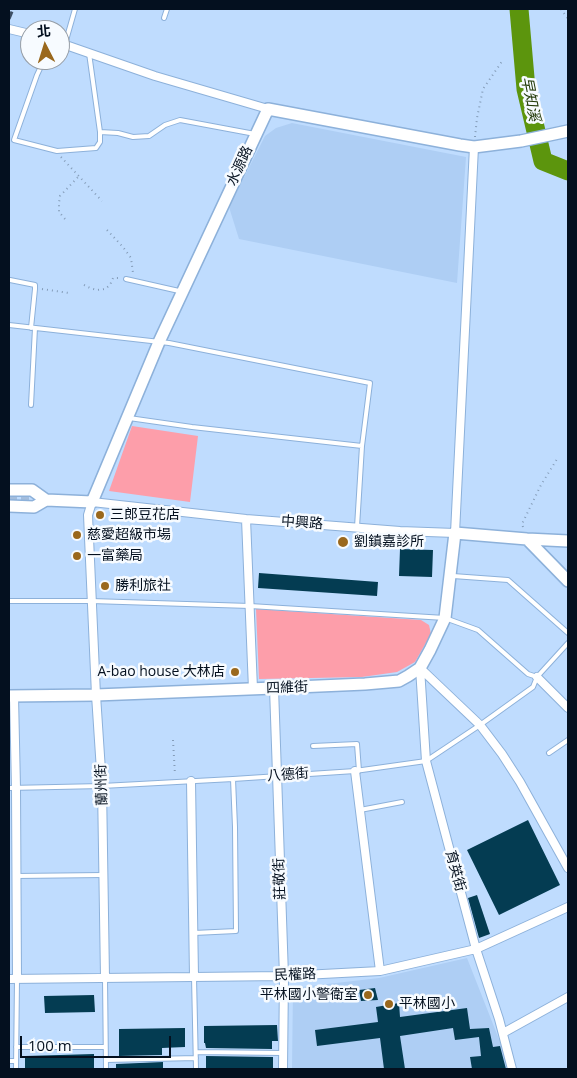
<!DOCTYPE html>
<html>
<head>
<meta charset="utf-8">
<style>
  body { margin:0 }
  #map { position:relative; width:577px; height:1078px; overflow:hidden; background:#bfdcfe; font-family:"Open Sans","Noto Sans TC",sans-serif }
  canvas { display:block }
  .frame { position:absolute; inset:0; border:10px solid #04101f; pointer-events:none }
  .north { position:absolute; left:20px; top:20px; width:50px; height:50px; box-sizing:border-box; background:#f7fbff; border:1px solid #969da5; border-radius:50%; rotate:355deg; font-size:14px; font-weight:700; line-height:20px; text-align:center; color:#04101f }
  .north::after { content:''; display:block; margin:auto; width:18px; height:22px; background:#9a681d; clip-path:polygon(50% 0,100% 100%,50% 72%,0 100%) }
  .scale { position:absolute; left:20px; top:1036px; width:151px; height:22px; box-sizing:border-box; border:2px solid #04101f; border-top:0; padding-left:6px; font-size:15px; line-height:18px; white-space:nowrap; color:#04101f; -webkit-text-stroke:4px #f7fbff; paint-order:stroke }
</style>
</head>
<body>
<div id="map">
<canvas width="577" height="1078"></canvas>
<div class="frame"></div>
<div class="north">北</div>
<div class="scale">100 m</div>
</div>
<script>
const c = document.querySelector('canvas').getContext('2d');
c.lineJoin = 'round';
function paint(path, color) {
  c.fillStyle = color;
  c.fill(path, 'evenodd');
}
function toPath(rows) {
  const path = new Path2D();
  for (const r of rows) {
    path.moveTo(r[0], r[1]);
    for (let i = 2; i < r.length; i += 2) path.lineTo(r[i], r[i + 1]);
  }
  return path;
}
function stroke(path, color, width, dash) {
  c.strokeStyle = color;
  c.lineWidth = width;
  c.lineCap = dash ? 'butt' : 'round';
  c.setLineDash(dash || []);
  c.stroke(path);
}
function drawText(font, color, halo, rows, align = 'center') {
  c.font = font + ' "Open Sans","Noto Sans TC",sans-serif';
  c.lineWidth = 5;
  c.setLineDash([]);
  c.textBaseline = 'middle';
  c.strokeStyle = halo;
  c.fillStyle = color;
  for (const [text, x, y, turn = 0] of rows) {
    c.save();
    c.translate(x, y);
    c.rotate((+turn || 0) * Math.PI / 180);
    c.textAlign = isNaN(turn) ? turn : align;
    if (halo) c.strokeText(text, 0, 0);
    c.fillText(text, 0, 0);
    c.restore();
  }
}
paint(toPath([
  [292,123,466,157,457,283,239,239,229,207,265,136,276,128],
  [467,958,502,1047,509,1069,292,1069,293,988,379,978]
]), '#aecef4');
paint(toPath([
  [132,426,198,436,190,502,109,491],
  [256,609,421,620,429,625,431,634,415,662,397,672,362,677,259,679]
]), '#fd9eaa');
stroke(toPath([
  [519,9,526,89,543,161,568,171]
]), '#5c950d', 19);
paint(toPath([
  [400,549,433,550,432,577,399,576],
  [259,573,378,582,377,596,258,588],
  [528,820,560,885,499,915,467,850],
  [477,895,490,934,479,938,468,898],
  [375,988,378,1000,361,1001,359,990],
  [94,995,95,1012,45,1013,44,996],
  [399,1003,400,1017,467,1008,470,1029,489,1028,493,1047,500,1046,506,1069,472,1069,470,1057,481,1056,479,1037,455,1040,453,1028,400,1036,405,1069,384,1069,380,1038,317,1046,315,1030,378,1022,376,1007],
  [277,1025,278,1041,272,1041,272,1049,206,1048,205,1043,204,1043,204,1026],
  [185,1028,185,1047,162,1048,162,1055,119,1056,119,1029],
  [94,1054,94,1069,25,1069,25,1056],
  [206,1056,273,1057,273,1069,206,1069],
  [163,1062,163,1069,116,1069,116,1064]
]), '#043c52');
stroke(toPath([
  [9,500,36,500]
]), '#a3bddd', 8, [8, 4]);
const lane = toPath([
  [164,18,167,9],
  [65,44,75,9],
  [89,53,100,132],
  [44,60,37,75,14,140,57,151,96,148,100,142,100,132,118,133,133,137,149,136,165,125,180,120,255,134],
  [126,279,179,291],
  [10,280,35,285,35,289,31,328],
  [9,325,169,343,370,383,362,446,357,527],
  [31,405,35,328],
  [129,418,192,427,362,446],
  [453,576,508,580,568,633],
  [9,601,91,601,250,606,445,618,478,630,528,674,537,677],
  [313,746,357,744,359,771],
  [549,753,568,740],
  [9,788,102,786,233,779,355,771,426,761,480,725,533,687,537,677,568,643],
  [360,810,402,802],
  [16,876,104,875],
  [194,933,236,931,235,827,233,779],
  [194,977,196,1069],
  [105,978,106,1069],
  [16,1047,105,1047],
  [196,1052,283,1053],
  [106,1060,196,1058],
  [9,1061,16,1061],
  [16,1069,17,979]
]);
const street = toPath([
  [9,29,30,34],
  [60,43,155,76,268,109],
  [246,519,253,689],
  [420,668,426,761,476,949,499,1019,512,1069],
  [420,668,480,725,502,754,520,782,568,868],
  [537,677,568,708],
  [274,688,284,976,283,1069],
  [14,696,16,788,17,979],
  [355,771,380,971],
  [191,781,194,977],
  [105,978,102,786,96,695,88,515,92,502,246,519,400,531,455,533,474,147],
  [9,979,284,976,380,971,476,949,568,907],
  [503,1033,568,997]
]);
const secondary = toPath([
  [9,490,32,490,46,500],
  [9,506,34,507,46,500,92,502,159,342,268,109,460,145,474,147,521,141,568,131],
  [527,539,568,581],
  [9,696,96,695,274,688,365,684,399,681,408,676,420,668,430,650,445,618,455,533,527,539,568,541]
]);
stroke(lane, '#8db1da', 6);
stroke(street, '#8db1da', 10);
stroke(secondary, '#8db1da', 14);
stroke(toPath([
  [561,9,568,19],
  [475,137,477,118,483,89,503,60],
  [61,157,102,201],
  [65,219,59,212,59,203,60,196,79,176],
  [107,230,123,247,131,258,133,273],
  [84,285,90,288,97,290,105,289,110,285,113,278,119,278],
  [42,289,69,293],
  [523,527,522,524,541,485,557,459],
  [173,740,175,775]
]), '#849cb8', 2, [1, 4]);
stroke(lane, '#fff', 4);
stroke(street, '#fff', 8);
stroke(secondary, '#fff', 11);
stroke(toPath([
  [9,19,13,9]
]), '#3d4f64', 3, [8, 4]);
for (const [x, y, r, color] of [
  [100,515,5,"#9a681d"],
  [77,535,5,"#9a681d"],
  [343,542,6,"#9a681d"],
  [77,556,5,"#9a681d"],
  [105,586,5,"#9a681d"],
  [235,672,5,"#9a681d"],
  [368,995,5,"#9a681d"],
  [389,1004,5,"#9a681d"]
]) {
  const dot = new Path2D();
  dot.arc(x, y, r, 0, 2 * Math.PI);
  c.fillStyle = color;
  c.fill(dot);
  stroke(dot, '#f7fbff', 2);
}
drawText('14px', '#04101f', '#f7fbff', [
  ["水源路",240,166,-65],
  ["中興路",302,523,4],
  ["四維街",287,688,-2],
  ["八德街",288,775,-4],
  ["蘭州街",102,785,-92],
  ["育英街",455,871,75],
  ["莊敬街",280,879,-92],
  ["民權路",295,975,-2]
]);
drawText('14px', '#04101f', '#f7fbff', [
  ["三郎豆花店",110,515],
  ["慈愛超級市場",87,535],
  ["劉鎮嘉診所",354,542],
  ["一富藥局",87,556],
  ["勝利旅社",115,586],
  ["A-bao house 大林店",225,672,"right"],
  ["平林國小警衛室",358,995,"right"],
  ["平林國小",399,1004]
], 'left');
drawText('italic 15px', '#243b0a', '#f7fbff', [
  ["早知溪",530,99,79]
]);
</script>
</body>
</html>
